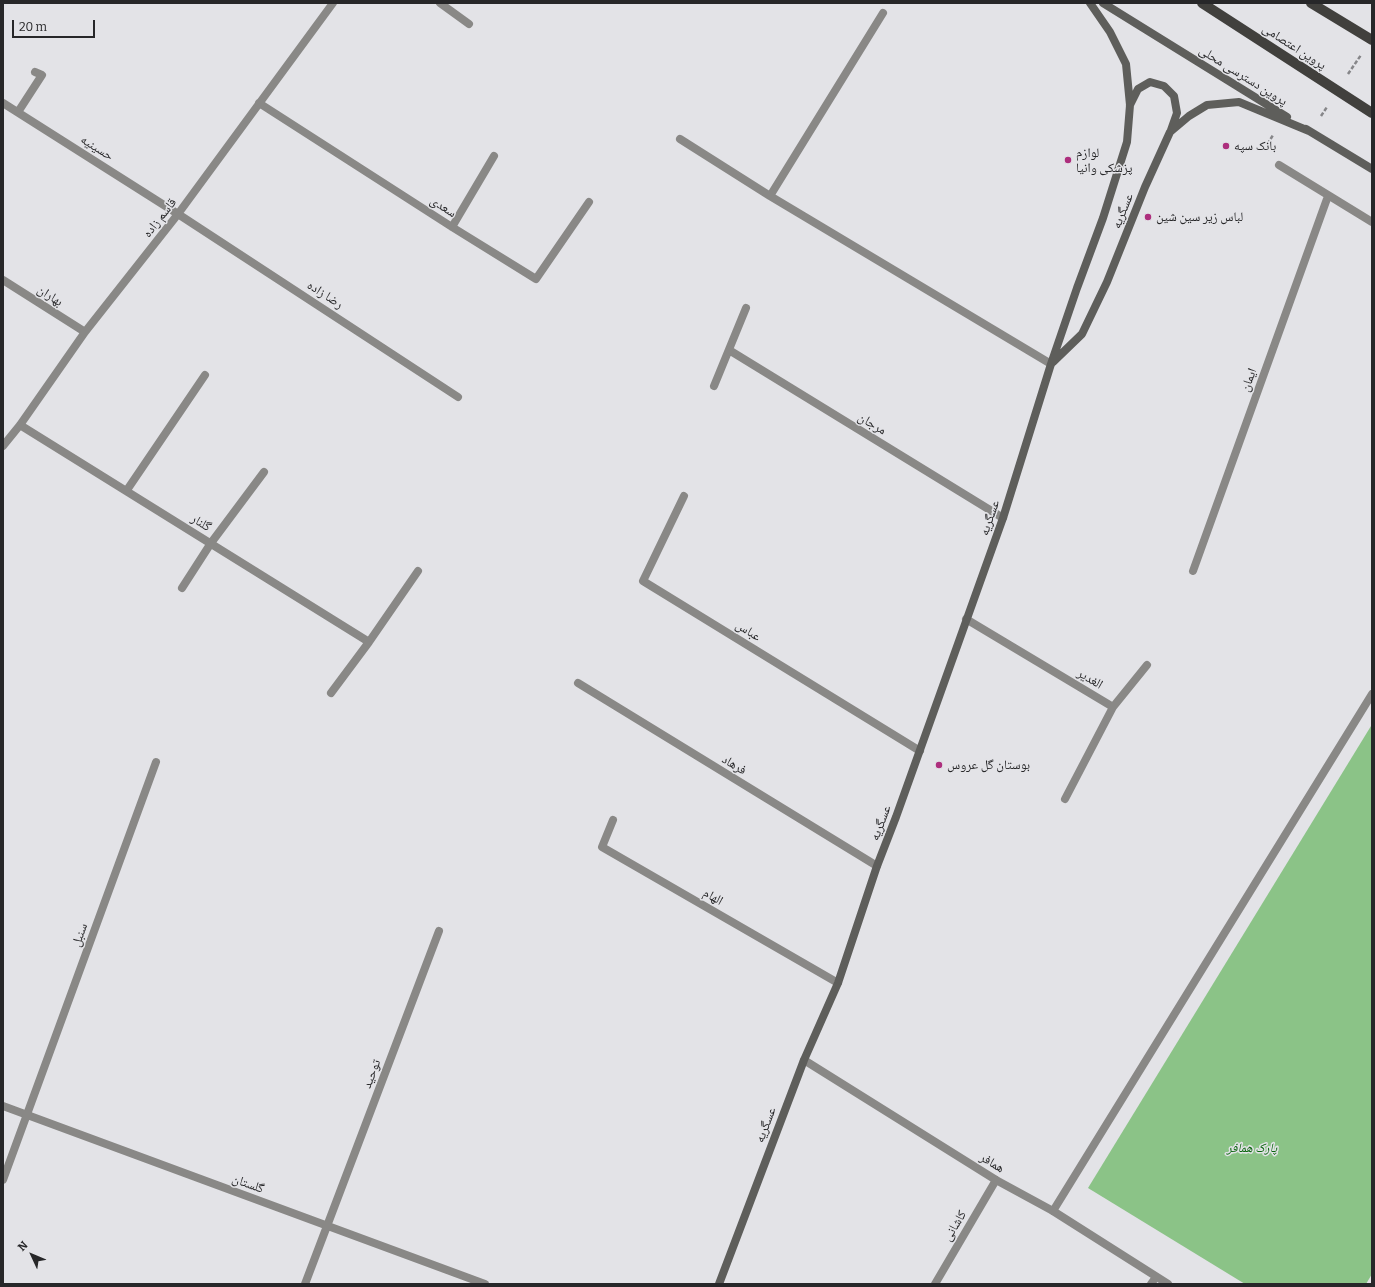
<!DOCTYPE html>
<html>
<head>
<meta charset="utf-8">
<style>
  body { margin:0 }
  #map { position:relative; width:1375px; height:1287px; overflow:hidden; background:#e3e3e7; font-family:Bitter,serif }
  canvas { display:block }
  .frame { position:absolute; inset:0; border:4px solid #272729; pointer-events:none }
  .north { position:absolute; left:12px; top:1235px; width:40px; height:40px; -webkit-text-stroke:3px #e3e3e7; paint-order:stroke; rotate:314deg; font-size:11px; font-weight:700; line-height:16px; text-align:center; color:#272729 }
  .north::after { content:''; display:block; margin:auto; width:14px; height:18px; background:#272729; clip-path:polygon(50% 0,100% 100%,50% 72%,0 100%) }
  .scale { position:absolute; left:12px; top:20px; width:83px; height:18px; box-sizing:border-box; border:2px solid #272729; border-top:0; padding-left:5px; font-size:12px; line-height:14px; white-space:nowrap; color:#272729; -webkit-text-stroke:3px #e3e3e7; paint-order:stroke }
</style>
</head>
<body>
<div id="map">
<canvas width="1375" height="1287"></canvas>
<div class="frame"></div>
<div class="north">N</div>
<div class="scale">20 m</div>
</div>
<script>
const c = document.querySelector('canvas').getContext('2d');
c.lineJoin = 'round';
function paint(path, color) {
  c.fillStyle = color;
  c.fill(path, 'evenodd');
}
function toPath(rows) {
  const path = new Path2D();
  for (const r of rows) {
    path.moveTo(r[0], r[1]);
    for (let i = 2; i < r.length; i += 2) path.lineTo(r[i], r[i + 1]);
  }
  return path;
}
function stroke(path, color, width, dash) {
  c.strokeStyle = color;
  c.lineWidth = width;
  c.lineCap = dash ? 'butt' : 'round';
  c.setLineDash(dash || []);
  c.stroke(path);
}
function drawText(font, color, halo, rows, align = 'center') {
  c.font = font + ' Bitter,"Noto Naskh Arabic",serif';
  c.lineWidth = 3;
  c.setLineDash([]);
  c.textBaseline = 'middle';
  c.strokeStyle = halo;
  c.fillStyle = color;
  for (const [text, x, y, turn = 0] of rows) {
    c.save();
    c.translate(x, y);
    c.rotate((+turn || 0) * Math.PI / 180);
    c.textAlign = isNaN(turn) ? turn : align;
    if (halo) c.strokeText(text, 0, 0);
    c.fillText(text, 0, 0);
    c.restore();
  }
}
paint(toPath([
  [1371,726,1372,1274,1366,1284,1245,1284,1088,1188]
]), '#8bc387');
stroke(toPath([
  [1348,74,1361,55],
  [1321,116,1327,107],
  [1271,148,1267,145,1273,135]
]), '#868689', 2.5, [4, 2]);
stroke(toPath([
  [440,3,469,24],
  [3,103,178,214,458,397],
  [259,103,452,227,536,279,589,202],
  [18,112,42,75,35,72],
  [680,139,770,196,1051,364],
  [1279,165,1372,222],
  [770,196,883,13],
  [452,227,494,156],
  [3,280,85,332],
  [729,350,1003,518],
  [714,386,746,308],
  [20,425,369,642],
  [3,446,20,425,85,332,178,214,333,3],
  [127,490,205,375],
  [684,496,643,581,920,751],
  [1193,571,1328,196],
  [182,588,211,543,264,472],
  [966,619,1113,707,1065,799],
  [578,683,877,866],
  [331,693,369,642,418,571],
  [1113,707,1147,665],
  [613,820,602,847,838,983],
  [3,1106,485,1284],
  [3,1180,156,762],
  [1053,1211,1372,694],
  [305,1284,439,931],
  [935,1284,996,1180],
  [1151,1284,1156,1277]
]), '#898886', 8);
stroke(toPath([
  [804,1060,996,1180,1053,1211,1168,1284]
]), '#898886', 8);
stroke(toPath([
  [1103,3,1287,117],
  [1130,105,1138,89,1150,82,1164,86,1174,96,1177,113,1171,130],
  [1306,129,1372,169],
  [1053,362,1082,334,1107,282,1145,187,1170,132,1189,116,1207,105,1239,102,1309,131],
  [719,1284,804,1060,838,983,877,866,896,817,1003,518,1051,364,1077,288,1103,218,1127,142,1130,105,1126,64,1110,32,1090,3]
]), '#5e5e5b', 8);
stroke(toPath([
  [1202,3,1372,113],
  [1311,3,1372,40]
]), '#41403d', 10);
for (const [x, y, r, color] of [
  [1226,146,4,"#ad2e7d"],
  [1068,160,4,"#ad2e7d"],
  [1148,217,4,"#ad2e7d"],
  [939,765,4,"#ad2e7d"]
]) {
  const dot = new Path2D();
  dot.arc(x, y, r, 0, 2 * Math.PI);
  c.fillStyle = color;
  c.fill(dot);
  stroke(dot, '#e3e3e7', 1.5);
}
drawText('13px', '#272729', '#e3e3e7', [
  ["پروین اعتصامی",1294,47,33],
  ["پروین دسترسی محلی",1243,76,32],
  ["حسینیه",97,148,32],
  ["سعدی",443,207,33],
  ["عسگریه",1123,211,-68],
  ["قاسم زاده",160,218,-52],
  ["رضا زاده",325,295,33],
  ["بهاران",50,296,33],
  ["ایمان",1249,380,-70],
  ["مرجان",872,424,31],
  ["عسگریه",990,518,-71],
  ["گلنار",201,523,32],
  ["عباس",748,631,32],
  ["الغدیر",1090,679,31],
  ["فرهاد",734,765,31],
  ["عسگریه",881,823,-69],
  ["الهام",713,897,30],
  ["سنبل",80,935,-70],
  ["توحید",372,1074,-69],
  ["عسگریه",766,1125,-69],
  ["همافر",992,1163,31],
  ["گلستان",248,1184,20],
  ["کاشانی",955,1226,-59]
]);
drawText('13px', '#272729', '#e3e3e7', [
  ["بانک سپه",1234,146],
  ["لوازم",1076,153],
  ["پزشکی وانیا",1076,168],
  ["لباس زیر سین شین",1156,217],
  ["بوستان گل عروس",947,765]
], 'left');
drawText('italic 13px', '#0a660e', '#e3e3e7', [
  ["پارک همافر",1252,1148]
]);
</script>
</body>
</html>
